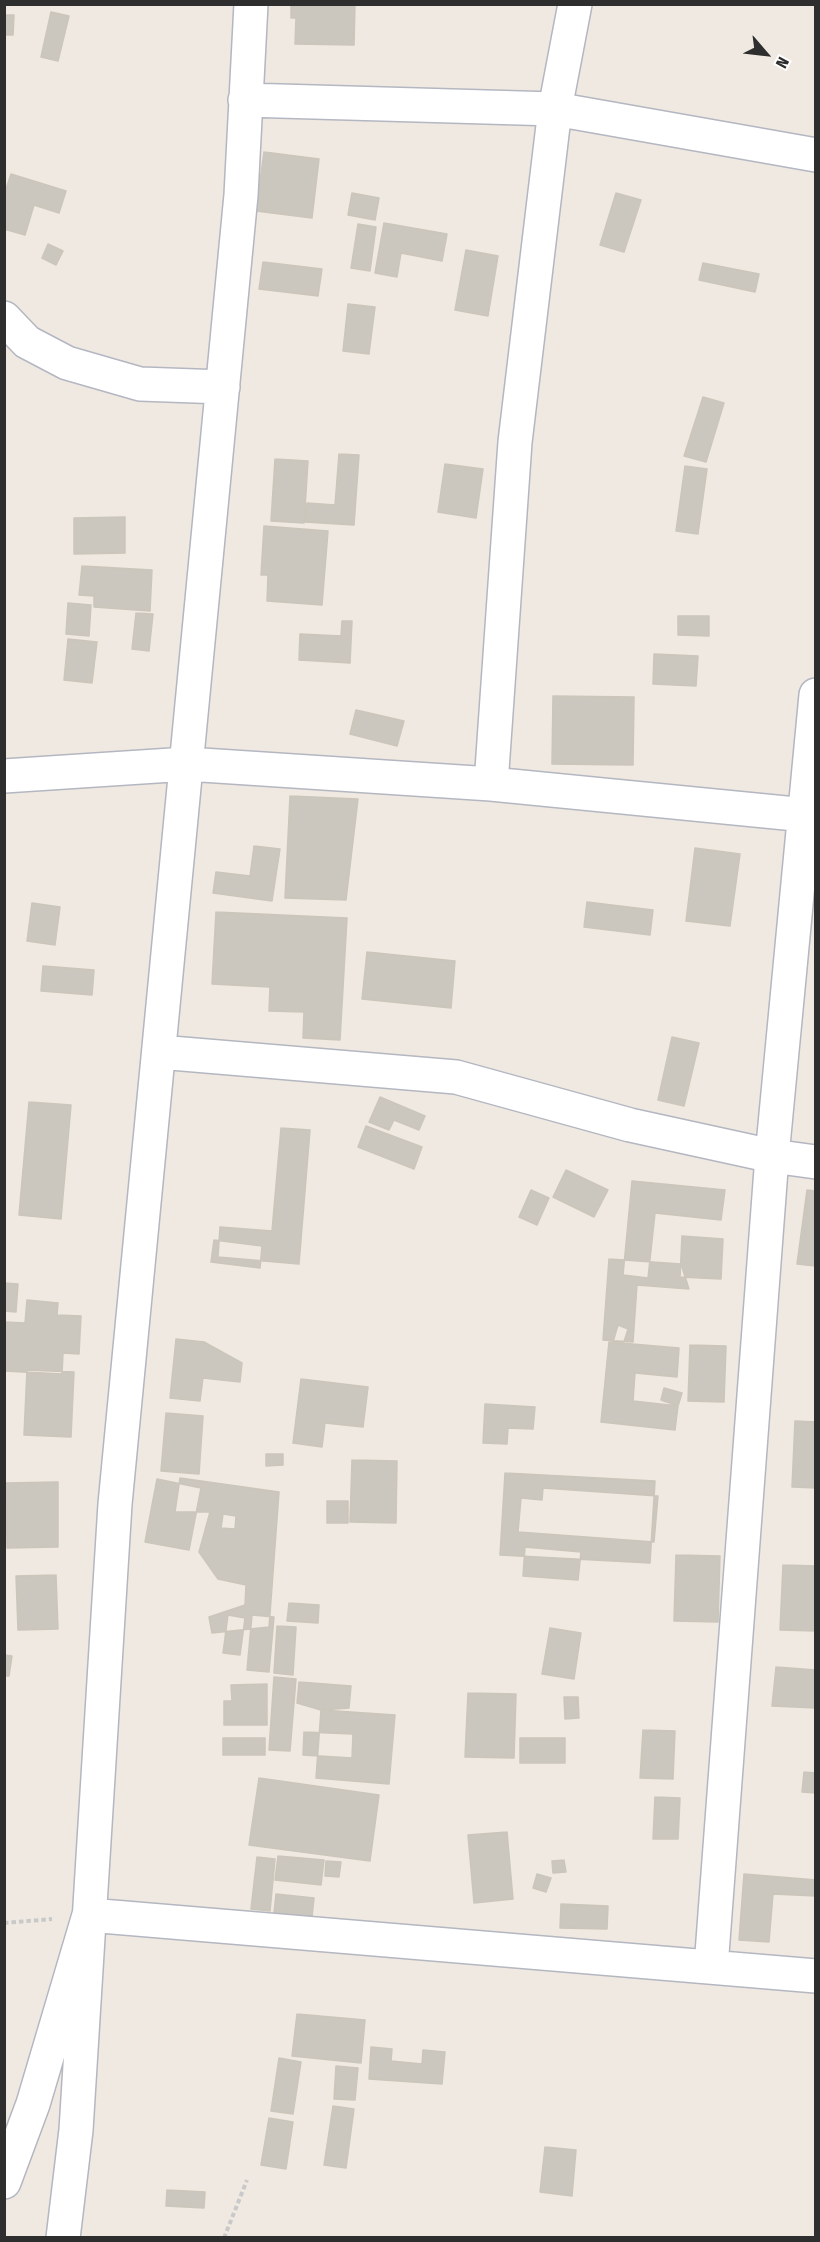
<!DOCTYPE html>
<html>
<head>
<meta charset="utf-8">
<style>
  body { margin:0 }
  #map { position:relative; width:820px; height:2242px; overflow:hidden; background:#efe9e1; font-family:"Fira Sans Condensed",sans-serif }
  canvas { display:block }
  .frame { position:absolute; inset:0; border:6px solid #2e2e2e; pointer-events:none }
  .north { position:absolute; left:736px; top:24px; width:60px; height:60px; -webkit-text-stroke:4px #fff; paint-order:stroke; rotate:118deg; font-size:16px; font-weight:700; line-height:24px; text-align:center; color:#2e2e2e }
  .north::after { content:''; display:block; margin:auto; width:21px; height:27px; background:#2e2e2e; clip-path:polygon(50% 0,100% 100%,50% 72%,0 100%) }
</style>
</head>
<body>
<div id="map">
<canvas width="820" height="2242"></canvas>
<div class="frame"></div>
<div class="north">N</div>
</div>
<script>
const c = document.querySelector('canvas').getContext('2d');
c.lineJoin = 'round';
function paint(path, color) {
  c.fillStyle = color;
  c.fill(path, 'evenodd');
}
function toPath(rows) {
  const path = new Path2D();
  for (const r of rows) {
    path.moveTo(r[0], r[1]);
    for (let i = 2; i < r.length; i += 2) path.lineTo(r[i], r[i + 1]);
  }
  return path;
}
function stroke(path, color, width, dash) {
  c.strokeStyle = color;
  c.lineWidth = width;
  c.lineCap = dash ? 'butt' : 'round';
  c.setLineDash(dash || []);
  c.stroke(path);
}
const building = toPath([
  [291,4,355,4,354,45,295,44,296,18,291,18,291,4],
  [51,12,69,16,58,61,41,57,51,12],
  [4,15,14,15,13,35,4,35,4,15],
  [264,152,319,159,312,218,256,211,264,152],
  [11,174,66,191,59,213,34,205,25,235,4,229,4,195,11,174],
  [352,193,379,198,375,220,348,215,352,193],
  [616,193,641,200,624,252,600,245,616,193],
  [384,223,447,234,442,261,401,253,397,277,375,273,384,223],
  [358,224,376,227,370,271,351,268,358,224],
  [48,244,63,251,56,265,42,258,48,244],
  [466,250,498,256,488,316,455,310,466,250],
  [263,262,322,269,318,296,259,289,263,262],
  [703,263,759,274,755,292,699,280,703,263],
  [348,304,375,307,369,354,343,351,348,304],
  [703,397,724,403,706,462,684,456,703,397],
  [339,454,359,455,354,525,305,522,307,503,335,505,339,454],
  [275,459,308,461,304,523,271,521,275,459],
  [445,464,483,469,476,518,438,512,445,464],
  [685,466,707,469,698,534,676,531,685,466],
  [125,517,125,553,74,554,74,518,125,517],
  [264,526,328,531,322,605,267,601,268,575,261,575,264,526],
  [82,566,152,570,150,611,94,607,94,596,79,595,82,566],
  [68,603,91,605,89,636,66,634,68,603],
  [136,613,153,614,149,651,132,649,136,613],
  [678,616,709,616,709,636,678,635,678,616],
  [342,621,352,621,350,663,299,660,300,634,341,636,342,621],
  [68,639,97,642,92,683,64,680,68,639],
  [654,654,698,656,696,686,653,684,654,654],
  [553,696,634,697,633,765,552,764,553,696],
  [356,710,404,721,397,746,350,734,356,710],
  [290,796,358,799,346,900,285,898,290,796],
  [254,846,280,849,272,901,213,893,216,872,250,876,254,846],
  [695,848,740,854,730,926,686,921,695,848],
  [587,902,653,910,650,935,584,927,587,902],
  [32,903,60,907,55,945,27,941,32,903],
  [216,912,347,918,340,1040,303,1038,304,1012,269,1011,270,987,212,984,216,912],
  [367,952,455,961,451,1008,362,999,367,952],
  [43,966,94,970,92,995,41,991,43,966],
  [672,1037,699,1043,684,1106,658,1100,672,1037],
  [380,1097,425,1116,419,1130,394,1120,389,1130,369,1122,380,1097],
  [29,1102,71,1105,61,1219,19,1215,29,1102],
  [366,1126,422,1147,414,1169,358,1147,366,1126],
  [281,1128,310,1130,299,1264,218,1257,220,1227,272,1231,281,1128],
  [566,1170,608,1190,594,1217,553,1197,566,1170],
  [632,1181,725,1190,721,1220,655,1213,648,1278,623,1275,632,1181],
  [531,1190,549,1198,537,1225,519,1217,531,1190],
  [807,1190,816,1191,816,1266,797,1264,807,1190],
  [682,1236,723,1239,721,1279,680,1277,682,1236],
  [214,1240,262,1246,260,1268,211,1262,214,1240],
  [609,1259,681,1264,689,1289,637,1285,633,1342,603,1340,609,1259],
  [4,1283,18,1284,16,1312,4,1311,4,1283],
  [27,1300,58,1303,57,1315,81,1316,79,1354,63,1353,62,1374,4,1371,4,1322,25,1323,27,1300],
  [618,1325,628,1329,623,1345,613,1342,618,1325],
  [176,1339,204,1342,242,1363,240,1382,203,1378,200,1401,170,1398,176,1339],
  [609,1342,679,1348,677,1377,635,1373,633,1401,678,1406,675,1430,601,1422,609,1342],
  [690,1345,726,1346,724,1402,688,1401,690,1345],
  [27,1370,74,1372,71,1437,24,1435,27,1370],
  [301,1379,368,1387,363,1427,325,1423,322,1447,293,1443,301,1379],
  [664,1388,682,1393,678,1406,661,1400,664,1388],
  [485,1404,535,1407,533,1429,508,1428,507,1444,483,1443,485,1404],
  [166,1413,203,1416,199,1474,161,1471,166,1413],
  [795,1421,816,1422,816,1488,792,1487,795,1421],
  [266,1454,283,1454,283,1465,266,1466,266,1454],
  [352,1460,397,1461,396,1523,350,1522,352,1460],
  [505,1473,655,1481,650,1563,500,1555,505,1473],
  [180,1478,279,1492,269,1627,212,1633,209,1617,245,1605,246,1585,218,1579,199,1552,210,1512,175,1512,180,1478],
  [157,1479,201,1488,189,1550,145,1542,157,1479],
  [58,1482,58,1547,7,1548,6,1483,58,1482],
  [543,1488,658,1496,654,1542,518,1532,521,1498,542,1500,543,1488],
  [327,1501,348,1501,348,1523,327,1523,327,1501],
  [223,1514,236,1516,235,1529,221,1528,223,1514],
  [525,1547,581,1552,578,1580,523,1576,525,1547],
  [676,1555,720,1556,718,1622,674,1621,676,1555],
  [783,1565,816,1566,816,1631,780,1630,783,1565],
  [56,1575,58,1629,18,1630,16,1576,56,1575],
  [289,1603,319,1605,318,1623,287,1621,289,1603],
  [228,1615,245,1618,240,1655,223,1653,228,1615],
  [252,1615,274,1617,269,1672,247,1670,252,1615],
  [277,1626,296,1627,293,1675,274,1673,277,1626],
  [550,1628,581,1633,574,1679,542,1674,550,1628],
  [4,1655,12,1656,9,1676,4,1676,4,1655],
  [776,1667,816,1670,816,1708,772,1706,776,1667],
  [274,1677,296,1679,290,1751,269,1750,274,1677],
  [299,1682,351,1686,349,1708,321,1710,297,1703,299,1682],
  [267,1684,267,1725,224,1725,224,1701,232,1701,231,1685,267,1684],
  [468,1693,516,1694,514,1758,465,1757,468,1693],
  [564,1697,578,1697,579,1718,565,1719,564,1697],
  [321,1710,395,1715,389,1784,316,1778,321,1710],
  [643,1730,675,1731,673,1779,640,1778,643,1730],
  [304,1732,353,1734,352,1758,303,1755,304,1732],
  [223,1738,265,1738,265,1755,223,1755,223,1738],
  [520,1738,565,1738,565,1763,520,1763,520,1738],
  [804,1772,816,1773,816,1793,802,1792,804,1772],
  [259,1778,379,1795,370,1861,249,1845,259,1778],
  [655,1797,680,1798,678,1839,653,1839,655,1797],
  [507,1832,513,1899,474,1903,468,1835,507,1832],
  [278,1856,324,1860,321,1885,275,1880,278,1856],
  [257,1857,275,1859,270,1911,251,1909,257,1857],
  [564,1860,566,1872,553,1873,552,1861,564,1860],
  [326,1861,341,1862,339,1877,325,1876,326,1861],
  [537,1874,551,1878,546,1892,533,1888,537,1874],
  [744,1874,816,1880,816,1896,773,1894,769,1942,739,1940,744,1874],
  [276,1894,314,1898,312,1917,274,1913,276,1894],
  [561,1904,608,1906,607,1929,560,1928,561,1904],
  [297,2014,365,2020,361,2063,292,2056,297,2014],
  [371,2047,392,2049,391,2061,422,2064,423,2050,445,2052,442,2084,369,2079,371,2047],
  [279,2058,301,2062,293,2114,271,2111,279,2058],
  [336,2066,358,2068,355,2100,334,2099,336,2066],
  [333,2106,354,2109,346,2168,324,2165,333,2106],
  [269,2118,293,2122,286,2169,261,2165,269,2118],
  [545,2147,576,2150,572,2196,540,2192,545,2147],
  [167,2190,205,2192,204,2208,166,2206,167,2190]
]);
paint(building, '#cbc7bf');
stroke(building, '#cbc5ba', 1.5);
const minor = toPath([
  [575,4,555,109,515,442,491,784,816,816],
  [245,100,555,109,816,155],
  [4,318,27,342,67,363,140,384,223,387],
  [4,776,187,764,491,784],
  [159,1052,456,1077,630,1125,772,1156,816,1162],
  [711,1967,772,1156,816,695],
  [4,2182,33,2104,89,1915,816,1976],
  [63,2238,76,2130,115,1504,241,195,251,4]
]);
stroke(minor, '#b4b7c1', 36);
stroke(toPath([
  [4,1923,52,1919],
  [224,2238,247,2180]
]), '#c9c9c9', 4, [4.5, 3]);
stroke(minor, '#fff', 33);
</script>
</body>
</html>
